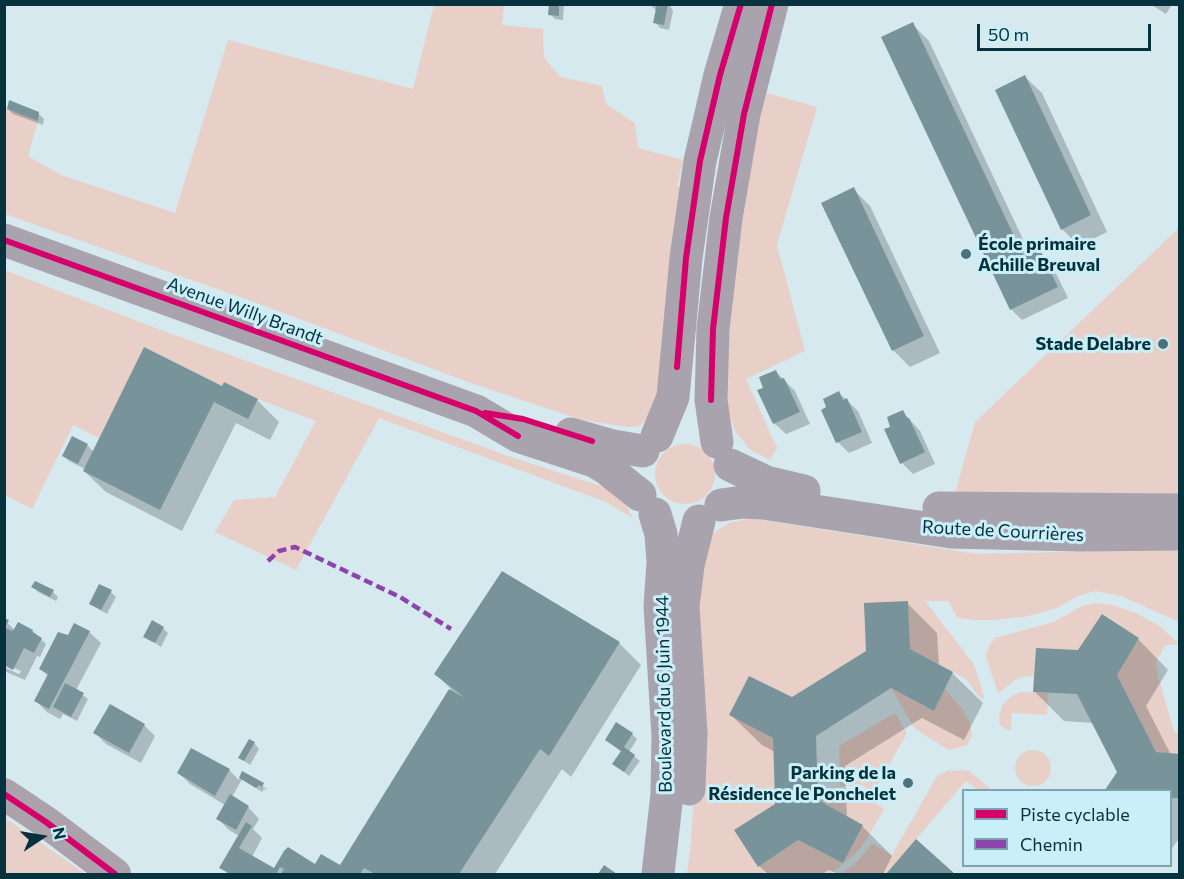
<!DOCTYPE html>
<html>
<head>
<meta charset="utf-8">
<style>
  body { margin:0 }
  #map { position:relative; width:1184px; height:879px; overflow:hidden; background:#d6e9ee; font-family:Commissioner,sans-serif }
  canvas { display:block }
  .frame { position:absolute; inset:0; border:6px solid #05323d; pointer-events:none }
  .legend { position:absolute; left:962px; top:789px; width:210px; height:78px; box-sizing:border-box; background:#cbeff9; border:2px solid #7ca3ae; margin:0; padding:8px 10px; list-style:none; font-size:18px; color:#05323d }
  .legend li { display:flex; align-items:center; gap:12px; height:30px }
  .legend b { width:30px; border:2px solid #7ca3ae }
  .north { position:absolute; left:12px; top:807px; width:60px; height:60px; -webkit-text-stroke:4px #cbeff9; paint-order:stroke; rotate:78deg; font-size:16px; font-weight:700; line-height:24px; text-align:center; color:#05323d }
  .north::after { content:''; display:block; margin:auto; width:21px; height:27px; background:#05323d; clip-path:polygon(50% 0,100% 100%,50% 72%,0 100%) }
  .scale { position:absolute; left:977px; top:24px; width:174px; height:27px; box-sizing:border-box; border:3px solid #05323d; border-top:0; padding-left:8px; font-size:18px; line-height:21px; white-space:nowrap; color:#05323d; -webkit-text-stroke:4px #cbeff9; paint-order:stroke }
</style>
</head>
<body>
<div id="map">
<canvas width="1184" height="879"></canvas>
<div class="frame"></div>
<ul class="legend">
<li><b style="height:8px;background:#d6006c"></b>Piste cyclable</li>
<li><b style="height:8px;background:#8e44ad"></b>Chemin</li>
</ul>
<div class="north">N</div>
<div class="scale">50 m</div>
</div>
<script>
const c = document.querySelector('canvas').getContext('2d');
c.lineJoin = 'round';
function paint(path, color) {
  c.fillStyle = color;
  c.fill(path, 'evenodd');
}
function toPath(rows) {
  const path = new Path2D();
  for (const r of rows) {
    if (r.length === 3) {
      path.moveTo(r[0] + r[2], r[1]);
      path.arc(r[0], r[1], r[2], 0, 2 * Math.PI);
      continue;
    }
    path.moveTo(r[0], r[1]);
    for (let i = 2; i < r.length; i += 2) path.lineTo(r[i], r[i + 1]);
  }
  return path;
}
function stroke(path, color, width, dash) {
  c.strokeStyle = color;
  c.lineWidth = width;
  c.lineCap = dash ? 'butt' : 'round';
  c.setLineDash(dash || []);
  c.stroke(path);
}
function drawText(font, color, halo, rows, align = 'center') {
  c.font = font + ' Commissioner,sans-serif';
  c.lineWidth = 6;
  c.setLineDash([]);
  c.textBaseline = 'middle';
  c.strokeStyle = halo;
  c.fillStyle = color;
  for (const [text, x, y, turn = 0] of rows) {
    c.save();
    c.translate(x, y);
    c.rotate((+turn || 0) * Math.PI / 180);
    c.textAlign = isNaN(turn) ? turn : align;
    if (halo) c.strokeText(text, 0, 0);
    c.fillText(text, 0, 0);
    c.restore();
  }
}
paint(toPath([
  [434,5,504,5,502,25,543,29,544,57,560,77,602,86,606,104,635,123,638,148,683,160,677,186,686,189,666,380,652,416,639,426,627,427,582,420,471,383,254,302,5,214,4,108,38,121,28,156,61,175,175,213,228,40,413,89],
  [763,92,817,107,777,245,805,351,746,379,777,448,770,460,749,449,734,429,726,401,726,334,737,229],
  [1179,228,1179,494,955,493,975,422],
  [4,270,161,330,508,456,607,488,624,501,633,518,606,502,379,418,296,570,215,532,234,500,275,497,316,421,258,399,224,382,222,386,144,347,99,438,73,425,32,509,5,495],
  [685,474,30],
  [751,518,976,554,1179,549,1179,622,1121,596,1096,591,1078,596,1057,608,1029,616,995,620,974,620,958,618,948,601,925,601,973,663,980,682,984,698,981,699,966,679,910,649,908,602,866,651,792,697,749,676,730,715,773,738,775,804,734,830,758,867,798,840,843,863,863,825,818,800,828,800,828,797,865,796,884,809,861,848,831,874,687,874,691,841,698,730,691,594,712,534,729,523],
  [1095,603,1113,605,1136,613,1161,627,1179,644,1165,645,1156,662,1158,676,1174,732,1179,733,1179,754,1156,752,1117,675,1139,638,1103,614,1086,652,1036,648,1034,676,1020,677,998,693,986,656,989,646,995,638,1054,622,1082,606],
  [891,688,934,711,945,689,963,710,970,723,972,734,970,740,967,745,949,750,915,729],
  [1020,692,1048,693,1047,715,1012,713,1011,730,1005,729,1000,725,999,717,1002,706,1010,697],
  [895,713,907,733,873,793,864,786,840,786,839,746],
  [1033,768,18],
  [960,770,969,771,992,790,978,790,966,781,886,874,841,874,858,861,872,843,892,855,937,776,947,771],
  [5,818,70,863,85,874,5,874]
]), '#e8cfc7');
paint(toPath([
  [550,4,564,4,563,20,555,19,550,14],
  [650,4,669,4,673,11,669,30,660,28,655,22,657,12],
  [1150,4,1172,4,1166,14],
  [912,24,929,41,1030,254,1038,250,1050,261,1068,298,1022,320,1011,309],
  [1025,77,1042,93,1107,232,1079,246,1062,229],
  [8,109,39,114,44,119,43,125,13,114],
  [853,189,870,206,940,353,910,367,893,350],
  [776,372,795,391,810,424,786,434,774,423,765,388],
  [225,384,258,401,279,422,270,440,236,423,182,531,106,492,84,471,85,469,69,461,64,456,87,445,94,452,223,388],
  [839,393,858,411,872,443,849,453,838,442,823,411],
  [902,411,920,431,935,464,913,474,902,463],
  [33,587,53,592,58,597,56,601,38,592],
  [111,592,116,597,107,614,90,604],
  [907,603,937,633,939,666,952,673,983,703,964,740,922,718,845,766,847,818,862,826,892,856,883,874,838,874,829,870,822,874,768,874,759,866,776,804,775,752,762,745,731,715,792,699,868,652],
  [4,620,15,630,18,624,33,631,46,644,40,657,37,656,25,680,4,671,4,667,19,674,21,671,4,664],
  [163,628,168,633,161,647,145,636],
  [89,632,101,643,76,690,88,699,77,721,63,714,60,719,47,712,36,701,48,676,41,669,69,637],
  [1138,639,1168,670,1146,706,1171,755,1180,755,1180,837,1170,851,1170,790,1107,790,1119,772,1094,723,1064,721,1034,691,1079,652],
  [619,643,641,665,571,777,562,769,495,874,228,874,221,868,239,836,229,830,218,819,225,805,190,784,179,773,229,770,239,780,243,773,268,790,264,789,262,792,242,779,232,797,248,807,259,819,253,829,262,838,252,857,274,870,285,852,315,866,340,867,451,689,436,674],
  [144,725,155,736,141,763,106,744,95,733],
  [632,734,637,739,629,752,640,761,629,776,614,764,622,752,607,740],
  [254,743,259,749,250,765,240,758],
  [916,842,952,874,888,874]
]), '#0003');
paint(toPath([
  [549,4,559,4,559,16,548,15],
  [657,4,668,4,664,25,653,23],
  [913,22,1023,255,1039,248,1058,287,1010,310,881,37],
  [1025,75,1091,215,1061,230,995,90],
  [9,100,39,112,38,121,7,109],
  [854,187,924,336,892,351,821,203],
  [144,347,222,386,224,382,258,399,248,419,214,402,160,510,83,471],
  [776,370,780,379,784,378,800,412,773,424,757,390,763,388,759,377],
  [839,391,843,400,847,398,862,432,836,443,821,410,826,407,823,399],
  [903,410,907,418,909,418,925,452,900,464,884,429,890,427,887,417],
  [72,436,88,444,78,464,62,456],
  [502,571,620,642,549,756,540,749,459,874,375,874,364,868,360,874,281,874,284,869,280,867,276,874,231,874,219,868,246,822,252,826,239,848,274,868,284,851,288,847,315,864,321,854,340,865,449,689,465,698,434,674],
  [35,581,54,590,50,597,31,587],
  [99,584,112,590,101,610,89,604],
  [908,601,910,649,953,672,934,711,891,688,816,736,818,800,863,825,843,863,798,840,758,867,734,830,775,804,773,738,729,715,749,676,792,697,866,651,864,603],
  [1102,614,1139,638,1117,675,1156,752,1180,754,1180,798,1170,798,1170,790,1105,790,1117,772,1077,694,1033,692,1036,648,1078,650],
  [4,618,9,620,5,628,13,631,18,622,33,630,32,632,42,638,34,653,24,648,13,670,4,665],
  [152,620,164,627,155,643,143,637],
  [74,623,90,631,49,709,34,701,48,674,39,669,58,632,68,635],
  [65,683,84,693,71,717,53,707],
  [110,704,145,724,129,753,93,733],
  [616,722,633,733,624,747,635,755,624,772,612,764,621,751,605,740],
  [249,739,255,742,244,761,238,758],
  [191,748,230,769,215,796,177,773],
  [242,771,264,783,262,787,259,785,256,788,239,778],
  [230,794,249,806,236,830,216,819],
  [916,839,955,874,886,874],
  [604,865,617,874,598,874]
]), '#78949a');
stroke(toPath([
  [4,794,46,822,115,874]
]), '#aca2ac', 32);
stroke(toPath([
  [4,240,476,411,518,436,594,461,606,468,640,495],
  [571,434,613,446,643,451],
  [657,436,673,397,686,258,700,161,720,75,741,4],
  [717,442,711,400,713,329,726,218,744,114,772,4],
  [730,465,766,482,804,491],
  [721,505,743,502,763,503,951,532,1078,535,1180,534],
  [939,508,1180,510],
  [655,514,661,534,663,562,660,606,668,736,667,794,658,874],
  [689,789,691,733,683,606,688,565,699,521]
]), '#a9a3ae', 33);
stroke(toPath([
  [268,561,279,551,295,547,400,597,451,629]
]), '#8e44ad', 4.5, [9, 4.5]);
stroke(toPath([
  [4,240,476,411,518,436],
  [677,367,686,258,700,161,720,75,741,4],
  [711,400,713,329,726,218,744,114,772,4],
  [485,413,523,419,592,441],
  [4,794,46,822,115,874]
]), '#d6006c', 6);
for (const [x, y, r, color] of [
  [966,254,6,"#4e727b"],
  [1163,344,6,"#4e727b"],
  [908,783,6,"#4e727b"]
]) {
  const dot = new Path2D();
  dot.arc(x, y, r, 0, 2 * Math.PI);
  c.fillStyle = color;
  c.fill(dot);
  stroke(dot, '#cbeff9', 2);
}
drawText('bold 18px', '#05323d', '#cbeff9', [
  ["École primaire",978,244,"left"],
  ["Achille Breuval",978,265,"left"],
  ["Stade Delabre",1151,344],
  ["Parking de la",896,773],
  ["Résidence le Ponchelet",896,794]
], 'right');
drawText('18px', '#05323d', '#cbeff9', [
  ["Avenue Willy Brandt",245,311,20],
  ["Route de Courrières",1003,531,3],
  ["Boulevard du 6 Juin 1944",664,694,-91]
]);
</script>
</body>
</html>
